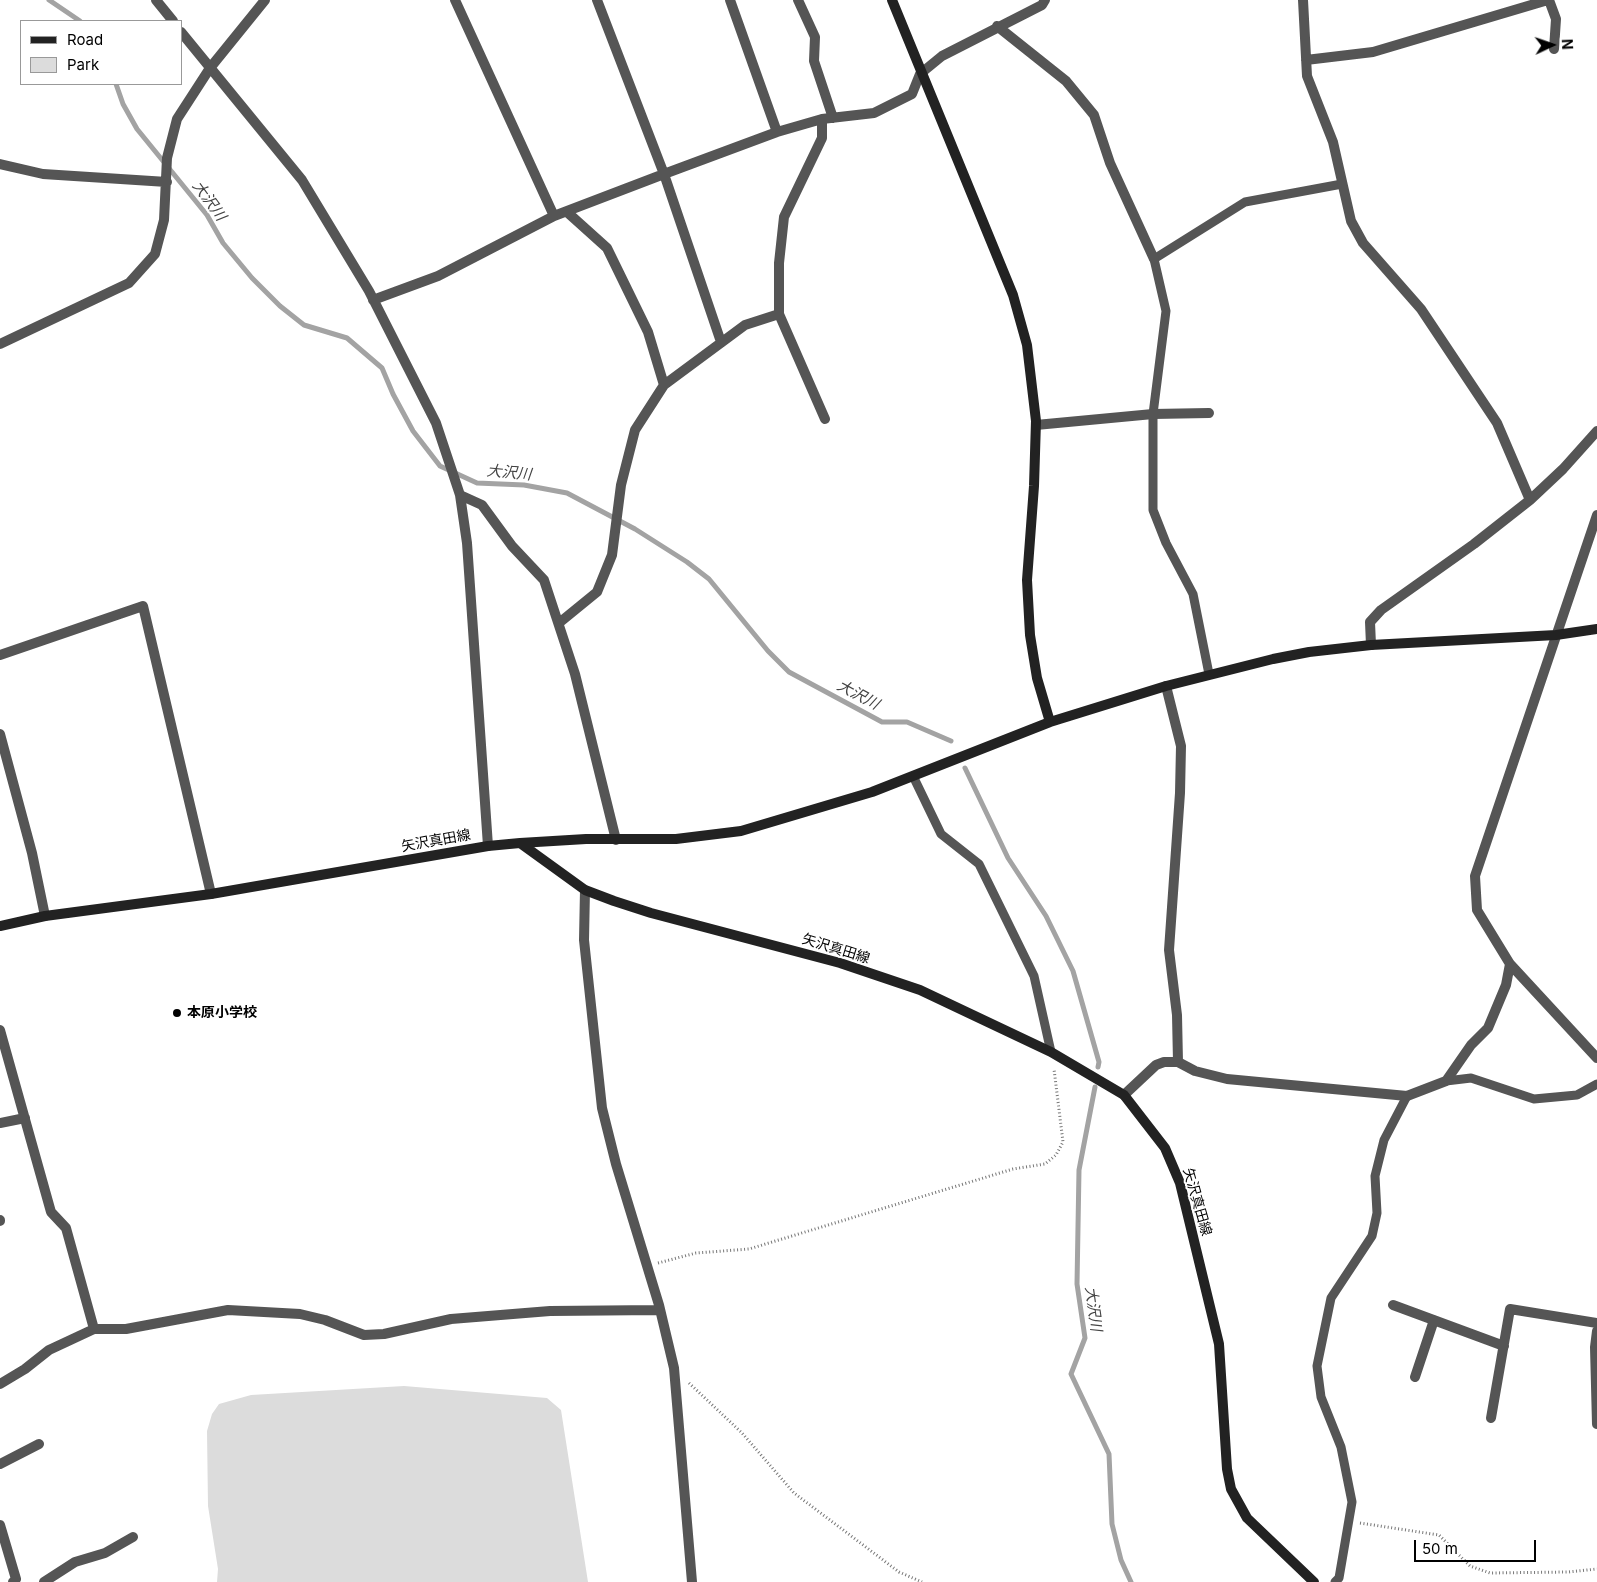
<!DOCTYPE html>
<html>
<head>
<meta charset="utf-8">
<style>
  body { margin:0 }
  #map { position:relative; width:1597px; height:1582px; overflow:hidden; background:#fff; font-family:Inter,sans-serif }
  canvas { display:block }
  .legend { position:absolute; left:20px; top:20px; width:162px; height:65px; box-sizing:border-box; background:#fff; border:1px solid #999; margin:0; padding:6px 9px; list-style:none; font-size:15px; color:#000 }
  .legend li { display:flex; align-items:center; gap:10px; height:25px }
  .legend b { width:25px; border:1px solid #999 }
  .north { position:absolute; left:1527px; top:20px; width:50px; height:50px; -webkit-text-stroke:4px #fff; paint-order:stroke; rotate:87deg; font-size:14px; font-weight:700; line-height:20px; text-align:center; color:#000 }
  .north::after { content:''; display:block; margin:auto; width:18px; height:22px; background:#000; clip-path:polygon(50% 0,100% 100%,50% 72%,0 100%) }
  .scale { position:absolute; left:1414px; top:1540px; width:122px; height:22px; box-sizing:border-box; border:2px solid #000; border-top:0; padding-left:6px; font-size:15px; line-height:18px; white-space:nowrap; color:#000; -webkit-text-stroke:4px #fff; paint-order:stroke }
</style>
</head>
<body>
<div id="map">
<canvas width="1597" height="1582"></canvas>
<ul class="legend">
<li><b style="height:6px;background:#222"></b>Road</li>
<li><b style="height:14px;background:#dcdcdc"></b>Park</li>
</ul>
<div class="north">N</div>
<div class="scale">50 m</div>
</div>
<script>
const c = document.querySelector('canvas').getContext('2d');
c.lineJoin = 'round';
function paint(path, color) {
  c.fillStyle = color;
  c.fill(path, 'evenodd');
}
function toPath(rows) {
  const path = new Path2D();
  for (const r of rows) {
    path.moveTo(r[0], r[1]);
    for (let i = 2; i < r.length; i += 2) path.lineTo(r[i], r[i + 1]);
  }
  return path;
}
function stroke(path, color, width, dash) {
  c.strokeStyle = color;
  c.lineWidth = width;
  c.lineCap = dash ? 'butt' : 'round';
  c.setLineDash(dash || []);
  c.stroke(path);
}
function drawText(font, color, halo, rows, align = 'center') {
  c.font = font + ' Inter,"Noto Sans JP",sans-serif';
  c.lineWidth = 4;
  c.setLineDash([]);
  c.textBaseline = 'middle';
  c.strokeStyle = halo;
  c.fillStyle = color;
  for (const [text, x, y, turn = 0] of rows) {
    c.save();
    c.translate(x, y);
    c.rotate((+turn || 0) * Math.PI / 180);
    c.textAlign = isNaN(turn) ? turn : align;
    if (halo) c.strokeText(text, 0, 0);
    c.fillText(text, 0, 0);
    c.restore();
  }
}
paint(toPath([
  [404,1386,547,1398,561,1410,588,1582,217,1582,218,1569,208,1506,207,1431,212,1414,219,1404,251,1395]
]), '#dcdcdc');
stroke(toPath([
  [49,0,80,21],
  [116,84,123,104,137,129,207,215,223,243,252,278,280,306,304,325,347,338,382,368,393,394,413,431,440,466,477,483,524,485,567,493,635,529,687,562,709,579,768,651,789,672,882,722,907,722,951,741],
  [965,768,1008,858,1046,916,1073,971,1099,1062,1098,1067],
  [1095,1087,1079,1170,1077,1284,1085,1338,1071,1374,1109,1454,1112,1524,1121,1560,1131,1582]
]), '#a3a3a3', 5);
stroke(toPath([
  [658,1263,696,1253,749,1249,1013,1169,1045,1164,1056,1155,1063,1142,1054,1069],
  [689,1383,742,1433,794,1493,899,1572,922,1582],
  [1360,1523,1439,1535,1470,1566,1490,1573,1568,1572,1597,1569]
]), '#777', 3, [1, 2.5]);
stroke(toPath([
  [1209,674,1193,594,1166,543,1153,510,1153,414,1166,311,1154,259,1245,202,1342,184],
  [913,776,941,834,979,864,1034,976,1051,1052],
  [1446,1081,1471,1078,1534,1099,1577,1095,1597,1084],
  [1335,1582,1339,1578,1352,1502,1341,1447,1321,1397,1317,1366,1331,1298,1372,1236,1377,1213,1375,1176,1384,1140,1407,1096]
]), '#555', 9);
stroke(toPath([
  [156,0,173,21],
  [455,0,554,216],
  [597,0,664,174,721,342],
  [730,0,777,132],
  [798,0,815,37,814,61,833,118],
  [1303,0,1307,76,1333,142,1351,221,1363,243,1421,309,1497,423,1530,500],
  [1549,0,1556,19,1554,49],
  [997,26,1066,81,1094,115,1110,163,1154,259],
  [181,32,302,180,369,291,436,423,460,495,467,543,488,846],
  [1306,60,1373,52,1548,0],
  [822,119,822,138,784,217,779,263,779,314,825,419],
  [0,164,43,174,167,182],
  [567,212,607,248,648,332,664,385],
  [373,300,438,276,554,216,664,174,777,132,822,119,874,113,912,94,920,74,942,56,1042,5,1045,0],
  [0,344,129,283,155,254,164,220,167,158,177,119,210,68,265,0],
  [1036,425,1153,414,1209,413],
  [460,495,482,505,512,546,544,580,575,674,616,840],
  [1597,515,1475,876,1477,910,1510,964,1597,1058],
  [559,623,597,592,612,555,621,485,635,430,664,385,745,325,779,314],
  [1371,645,1370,622,1381,610,1474,544,1530,500,1563,469,1597,431],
  [0,655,143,606,211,894],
  [1166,686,1181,746,1180,793,1169,950,1177,1015,1178,1062],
  [0,734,32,853,45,916],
  [585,890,584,940,602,1108,616,1164,659,1305,674,1368,692,1582],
  [0,1030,51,1212,66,1228,94,1329],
  [1124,1095,1156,1065,1164,1062,1178,1062,1195,1071,1227,1079,1407,1096,1446,1081,1471,1045,1488,1028,1506,985,1510,964],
  [0,1123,25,1118],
  [0,1220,0,1221],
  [1393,1305,1504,1346],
  [1597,1331,1595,1347,1597,1424],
  [1415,1377,1434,1320],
  [0,1384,25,1369,49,1350,94,1329,126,1329,228,1310,300,1314,325,1320,364,1335,384,1334,451,1319,550,1311,659,1310],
  [1491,1418,1510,1309,1597,1323],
  [0,1464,39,1444],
  [0,1525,16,1579,13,1582],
  [44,1582,75,1562,105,1553,133,1537]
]), '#555', 10);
stroke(toPath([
  [892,0,1013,295,1027,345,1036,421,1034,486,1027,580,1030,635,1037,678,1050,722],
  [520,843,586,839,676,839,741,831,872,792,1050,722,1166,686,1273,659,1309,652,1371,645,1556,635,1597,629],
  [0,926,45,916,211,894,488,846,520,843,585,890,614,901,651,913,840,963,920,990,1051,1052,1124,1095,1165,1148,1180,1183,1219,1344,1227,1469,1231,1489,1247,1518,1314,1582]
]), '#222', 10);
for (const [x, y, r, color] of [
  [177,1013,5,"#000"]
]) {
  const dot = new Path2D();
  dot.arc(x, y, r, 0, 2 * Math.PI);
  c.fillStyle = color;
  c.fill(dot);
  stroke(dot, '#fff', 2);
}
drawText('14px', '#000', '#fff', [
  ["矢沢真田線",436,841,-10],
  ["矢沢真田線",836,949,17],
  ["矢沢真田線",1197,1202,74]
]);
drawText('bold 14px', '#000', '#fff', [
  ["本原小学校",187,1013]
], 'left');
drawText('italic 15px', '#444', '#fff', [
  ["大沢川",209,201,54],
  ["大沢川",509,473,5],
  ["大沢川",858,695,28],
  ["大沢川",1093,1309,82]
]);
</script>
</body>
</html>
